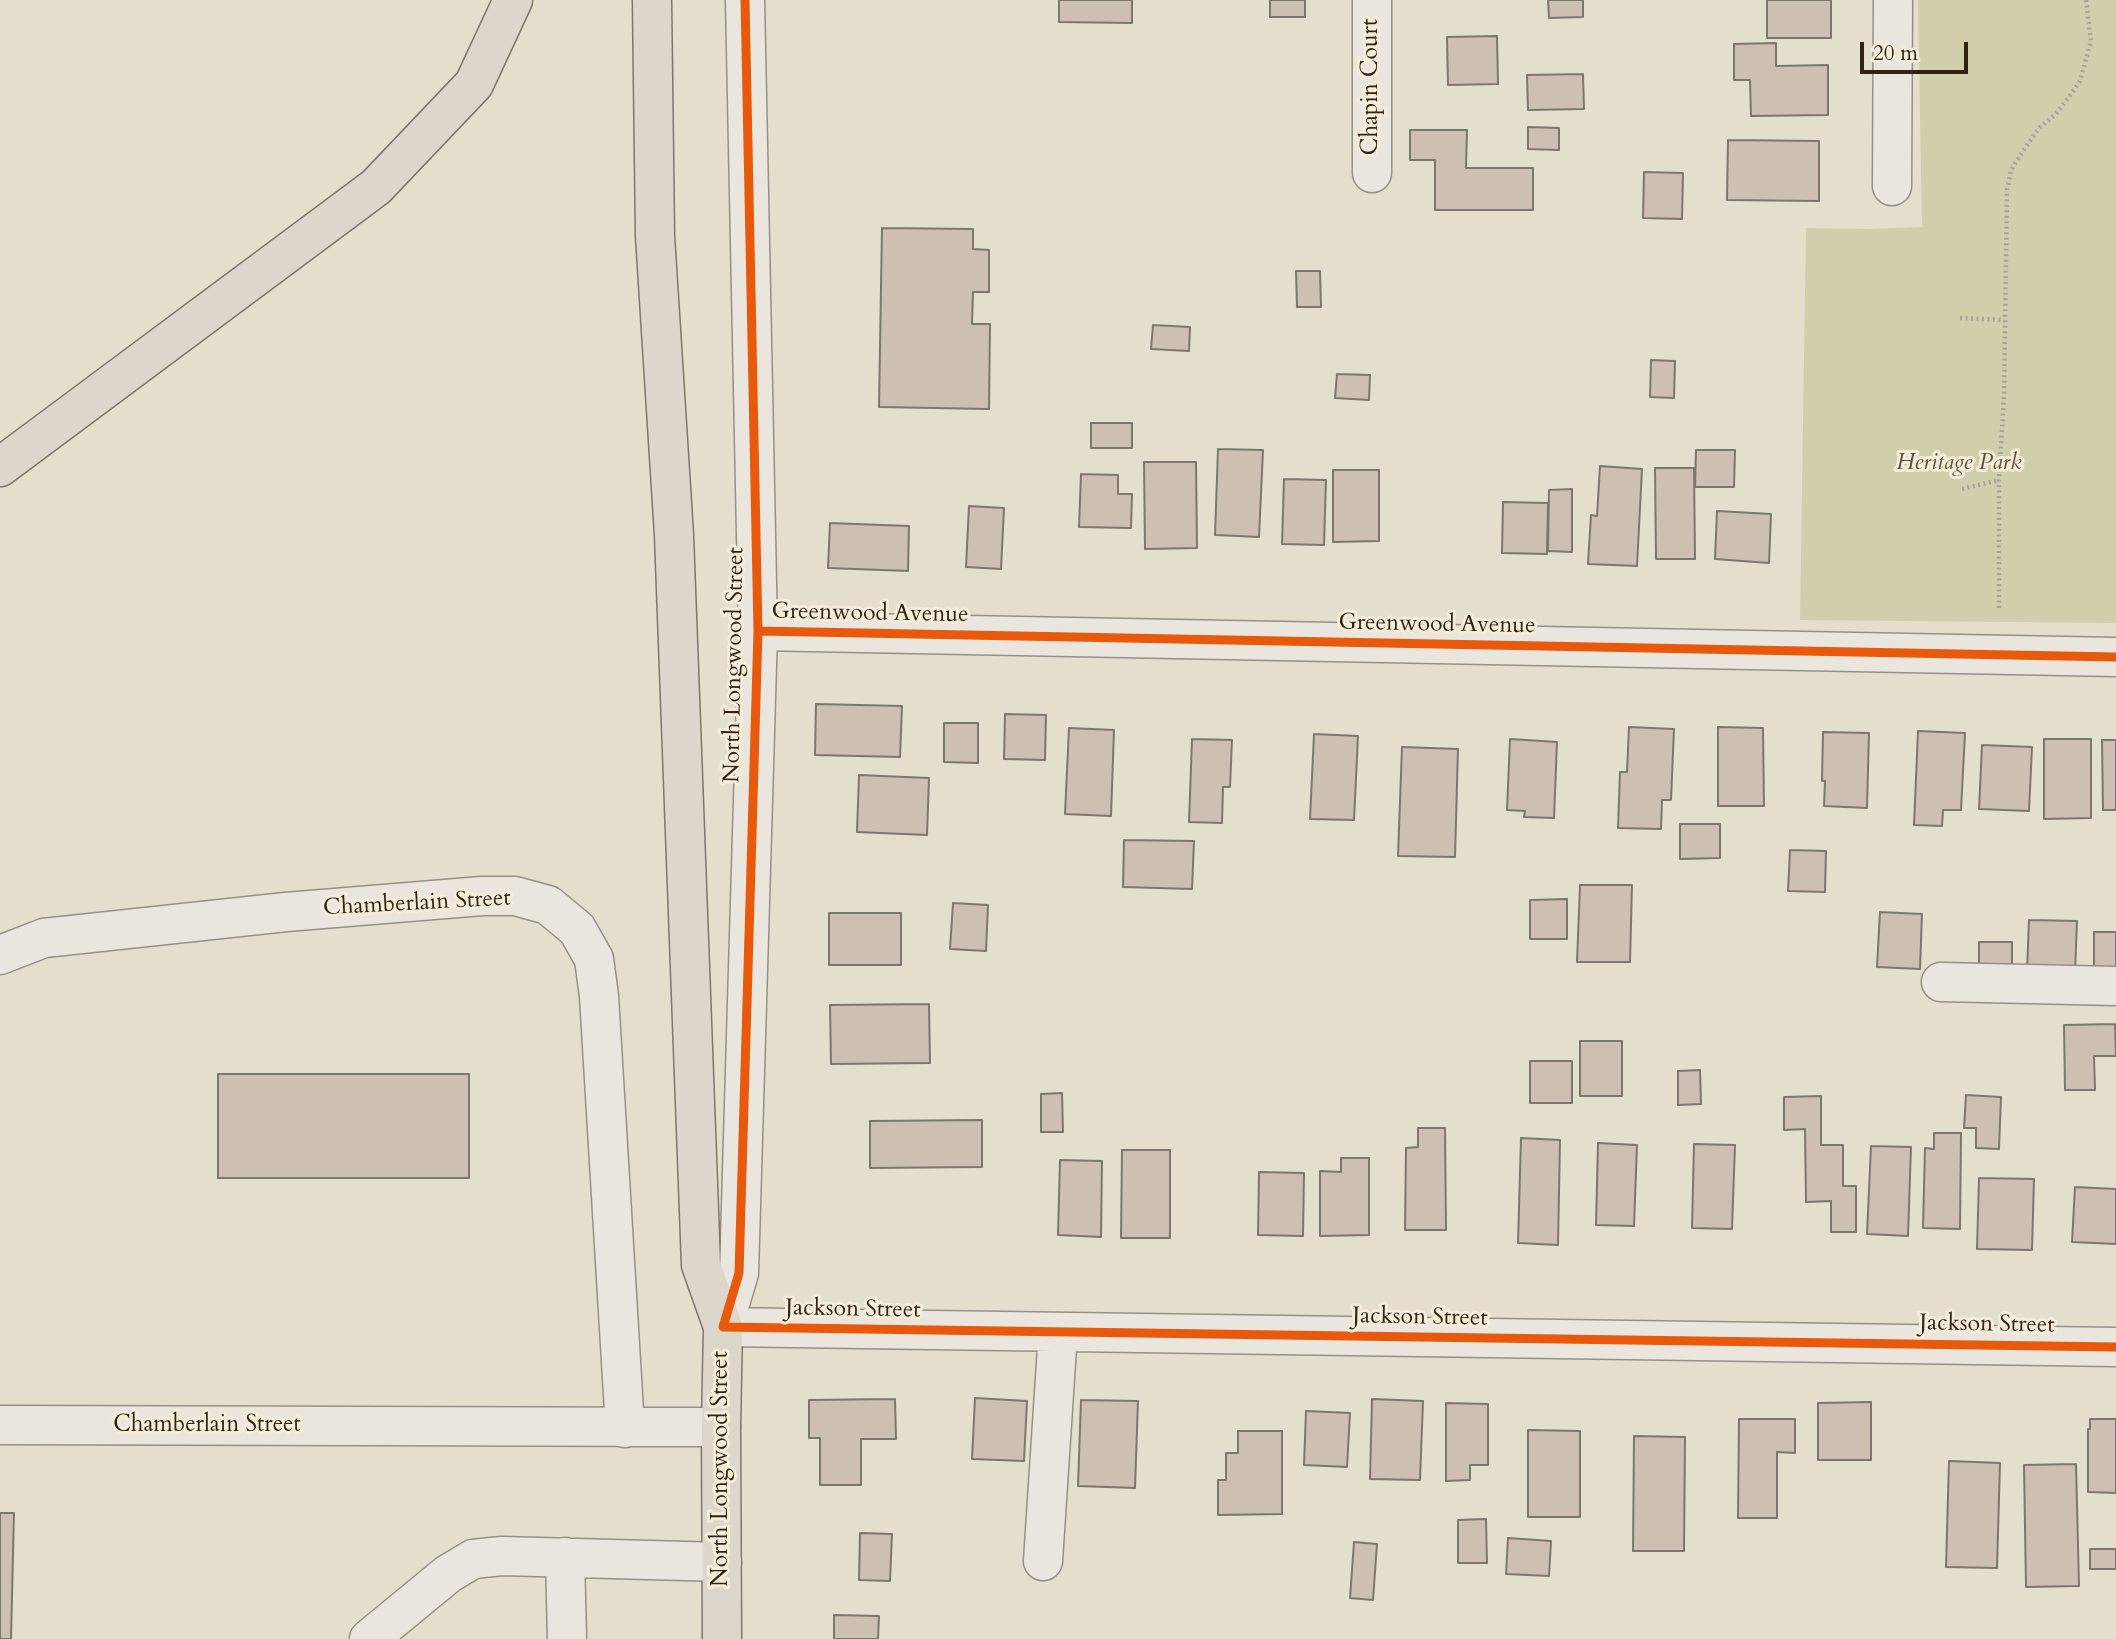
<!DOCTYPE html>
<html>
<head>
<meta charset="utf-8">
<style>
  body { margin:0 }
  #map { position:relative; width:2116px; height:1639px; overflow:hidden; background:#e4decd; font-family:Cardo,serif }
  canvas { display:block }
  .scale { position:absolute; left:1860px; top:42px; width:108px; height:32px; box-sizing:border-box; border:4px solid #2f2314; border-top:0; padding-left:9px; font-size:21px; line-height:24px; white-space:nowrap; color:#2f2314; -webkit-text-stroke:5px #f4ecd8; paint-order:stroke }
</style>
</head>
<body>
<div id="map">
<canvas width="2116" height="1639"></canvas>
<div class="scale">20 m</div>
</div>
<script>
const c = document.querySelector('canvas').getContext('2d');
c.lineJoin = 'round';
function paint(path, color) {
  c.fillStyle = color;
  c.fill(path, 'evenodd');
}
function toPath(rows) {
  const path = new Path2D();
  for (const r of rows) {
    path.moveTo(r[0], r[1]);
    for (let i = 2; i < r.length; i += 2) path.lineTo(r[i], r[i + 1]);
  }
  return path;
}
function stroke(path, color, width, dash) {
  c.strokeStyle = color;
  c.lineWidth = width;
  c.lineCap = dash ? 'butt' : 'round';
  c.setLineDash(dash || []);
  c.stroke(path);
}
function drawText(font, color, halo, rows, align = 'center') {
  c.font = font + ' Cardo,serif';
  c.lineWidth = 6;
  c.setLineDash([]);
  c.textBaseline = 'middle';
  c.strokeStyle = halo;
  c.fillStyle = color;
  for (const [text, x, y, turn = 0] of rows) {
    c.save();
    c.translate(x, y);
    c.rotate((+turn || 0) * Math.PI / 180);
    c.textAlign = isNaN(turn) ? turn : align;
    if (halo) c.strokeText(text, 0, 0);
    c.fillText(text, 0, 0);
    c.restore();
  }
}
paint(toPath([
  [1918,0,2116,0,2116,623,1800,620,1806,228,1867,229,1922,227]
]), '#d0ceab');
const building = toPath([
  [1059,0,1132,0,1132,23,1059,22,1059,0],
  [1270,0,1305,0,1305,17,1270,17,1270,0],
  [1548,0,1583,0,1583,17,1549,18,1548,0],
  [1767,0,1831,0,1831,38,1767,38,1767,0],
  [1497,36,1498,84,1448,85,1447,37,1497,36],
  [1776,43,1776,66,1828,65,1828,115,1751,116,1750,80,1734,80,1734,44,1776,43],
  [1583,74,1584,109,1528,110,1527,75,1583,74],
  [1528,127,1559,128,1559,150,1528,149,1528,127],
  [1410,130,1467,130,1466,168,1533,168,1533,210,1435,210,1435,160,1410,160,1410,130],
  [1728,140,1819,141,1819,201,1727,200,1728,140],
  [1644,172,1683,173,1682,219,1643,218,1644,172],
  [882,228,973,229,973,249,989,250,989,292,973,292,972,324,990,324,989,409,879,407,882,228],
  [1296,271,1320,271,1321,307,1297,307,1296,271],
  [1153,325,1190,327,1189,351,1151,349,1153,325],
  [1651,360,1675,361,1674,398,1650,397,1651,360],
  [1337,374,1370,375,1369,400,1335,398,1337,374],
  [1091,423,1132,423,1132,448,1091,448,1091,423],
  [1218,449,1263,450,1259,537,1215,535,1218,449],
  [1696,450,1735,450,1734,487,1695,487,1696,450],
  [1144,462,1196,462,1197,548,1145,549,1144,462],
  [1600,466,1642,469,1637,566,1588,564,1591,515,1597,516,1600,466],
  [1655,468,1694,468,1695,559,1656,559,1655,468],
  [1333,470,1379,470,1379,541,1333,542,1333,470],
  [1081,474,1118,475,1118,494,1132,494,1131,528,1079,527,1081,474],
  [1284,479,1326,480,1324,545,1282,544,1284,479],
  [1572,489,1572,552,1548,551,1549,490,1572,489],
  [1503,502,1548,503,1547,554,1502,553,1503,502],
  [969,506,1004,508,1001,569,966,567,969,506],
  [1717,511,1771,514,1769,563,1715,559,1717,511],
  [830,523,909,526,908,571,828,568,830,523],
  [816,704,902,706,900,757,815,755,816,704],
  [1005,714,1046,715,1045,760,1004,759,1005,714],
  [944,723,978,723,978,763,944,762,944,723],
  [1629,727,1674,729,1671,800,1662,800,1661,829,1618,828,1620,772,1627,772,1629,727],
  [1718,727,1763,728,1764,806,1718,806,1718,727],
  [1069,728,1114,730,1111,816,1065,814,1069,728],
  [1918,731,1965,733,1961,810,1943,810,1942,826,1914,825,1918,731],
  [1823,732,1869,733,1867,808,1824,806,1825,781,1822,781,1823,732],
  [1314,734,1358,736,1354,820,1310,819,1314,734],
  [1192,739,1232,740,1230,787,1223,787,1222,823,1189,822,1192,739],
  [1510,739,1557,742,1554,818,1524,817,1525,811,1507,810,1510,739],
  [2044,739,2091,739,2091,818,2044,819,2044,739],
  [2102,740,2116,740,2116,810,2103,810,2102,740],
  [1982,745,2032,747,2029,811,1979,809,1982,745],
  [1402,747,1458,749,1455,857,1398,856,1402,747],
  [859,775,929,778,927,835,857,832,859,775],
  [1680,824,1720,824,1720,858,1680,859,1680,824],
  [1124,840,1194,841,1192,889,1123,887,1124,840],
  [1790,850,1826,851,1825,892,1788,891,1790,850],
  [1580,885,1632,885,1630,962,1577,962,1580,885],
  [1567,899,1567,939,1530,939,1530,900,1567,899],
  [953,903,988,905,986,951,950,949,953,903],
  [1880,912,1922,914,1920,969,1877,967,1880,912],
  [829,913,901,913,901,965,829,965,829,913],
  [2029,920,2077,921,2075,973,2027,971,2029,920],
  [2094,932,2116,932,2116,978,2094,978,2094,932],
  [1979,942,2012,942,2012,978,1979,978,1979,942],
  [929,1004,930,1063,831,1064,830,1005,929,1004],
  [2115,1024,2116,1056,2094,1056,2095,1090,2065,1090,2064,1025,2115,1024],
  [1580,1041,1622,1041,1622,1096,1580,1096,1580,1041],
  [1530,1061,1572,1061,1572,1103,1530,1103,1530,1061],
  [1700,1070,1701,1104,1678,1105,1678,1071,1700,1070],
  [218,1074,469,1074,469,1178,218,1178,218,1074],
  [1062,1093,1063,1132,1041,1132,1041,1094,1062,1093],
  [1966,1095,2001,1097,1999,1149,1976,1148,1976,1128,1964,1128,1966,1095],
  [1821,1096,1821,1145,1843,1145,1843,1186,1856,1186,1856,1232,1831,1232,1831,1201,1806,1202,1805,1129,1784,1130,1784,1097,1821,1096],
  [982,1120,982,1167,870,1168,870,1121,982,1120],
  [1418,1128,1445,1128,1446,1230,1405,1230,1406,1148,1418,1147,1418,1128],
  [1934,1133,1961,1133,1960,1229,1923,1228,1925,1148,1934,1149,1934,1133],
  [1521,1138,1560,1140,1558,1245,1518,1243,1521,1138],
  [1598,1143,1637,1145,1634,1226,1596,1225,1598,1143],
  [1694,1144,1735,1145,1732,1229,1692,1228,1694,1144],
  [1871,1146,1911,1147,1908,1236,1867,1234,1871,1146],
  [1122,1150,1170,1150,1170,1238,1121,1238,1122,1150],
  [1341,1158,1369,1158,1369,1235,1320,1236,1320,1171,1341,1172,1341,1158],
  [1060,1160,1102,1161,1101,1237,1058,1235,1060,1160],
  [1259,1172,1304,1173,1303,1236,1258,1235,1259,1172],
  [1979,1178,2034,1179,2032,1250,1977,1249,1979,1178],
  [2075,1187,2116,1189,2116,1244,2072,1242,2075,1187],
  [975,1398,1027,1401,1024,1461,972,1459,975,1398],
  [895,1399,896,1439,861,1439,861,1485,820,1485,820,1438,809,1438,809,1400,895,1399],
  [1372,1399,1423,1401,1420,1480,1370,1479,1372,1399],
  [1081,1400,1138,1401,1135,1488,1078,1486,1081,1400],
  [1871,1402,1871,1460,1818,1460,1818,1403,1871,1402],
  [1446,1403,1488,1404,1488,1465,1470,1465,1470,1480,1446,1481,1446,1403],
  [1306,1411,1350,1413,1347,1467,1304,1465,1306,1411],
  [1739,1419,1795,1419,1795,1453,1777,1452,1777,1518,1738,1518,1739,1419],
  [2090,1419,2116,1419,2116,1493,2088,1492,2088,1429,2090,1429,2090,1419],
  [1528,1430,1580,1431,1580,1517,1528,1517,1528,1430],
  [1238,1431,1282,1431,1282,1514,1218,1515,1218,1480,1226,1480,1226,1453,1238,1453,1238,1431],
  [1634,1436,1685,1437,1684,1551,1633,1551,1634,1436],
  [1949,1461,2000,1463,1997,1568,1946,1567,1949,1461],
  [2076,1464,2079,1586,2026,1587,2024,1465,2076,1464],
  [0,1513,14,1513,11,1639,0,1639,0,1513],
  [1486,1519,1487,1563,1458,1563,1458,1520,1486,1519],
  [860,1533,892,1534,890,1581,859,1580,860,1533],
  [1508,1538,1551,1541,1549,1576,1506,1574,1508,1538],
  [1354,1542,1377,1544,1373,1600,1350,1598,1354,1542],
  [2090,1549,2116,1549,2116,1569,2090,1569,2090,1549],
  [834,1615,879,1616,878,1639,834,1639,834,1615]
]);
paint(building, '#cebfb3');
stroke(building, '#7c776c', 2);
const minor = toPath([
  [745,0,758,631,739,1273,723,1327,2116,1347],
  [1372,173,1372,0],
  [1892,186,1893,0],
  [758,631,2116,657],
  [0,955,44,938,286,912,482,896,515,896,548,905,577,929,594,959,599,996,625,1428],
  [1941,982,2116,986],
  [0,1425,721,1427],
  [565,1557,567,1639],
  [1043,1561,1058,1332],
  [369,1639,448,1574,473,1559,502,1556,722,1562]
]);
const major = toPath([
  [652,0,655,236,674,535,701,1265,723,1327,721,1427,722,1639],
  [0,467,376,187,474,84,513,0]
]);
stroke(minor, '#959085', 41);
stroke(major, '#7c776c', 41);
stroke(toPath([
  [1960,318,2004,320],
  [1962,489,1999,480],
  [1999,608,1999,480,2004,397,2007,190,2011,170,2025,148,2040,127,2055,115,2069,97,2080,81,2091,41,2086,0]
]), '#a7a39c', 4.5, [2, 3.5]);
stroke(minor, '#eae6de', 38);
stroke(major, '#ddd6ca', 38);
stroke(toPath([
  [745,0,758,631,739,1273,723,1327,2116,1347],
  [758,631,2116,657]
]), '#e8590c', 9);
drawText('23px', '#2f2314', '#f4ecd8', [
  ["Chapin Court",1372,87,-90],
  ["Greenwood Avenue",870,614,1],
  ["Greenwood Avenue",1437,625,1],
  ["North Longwood Street",735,665,-89],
  ["Chamberlain Street",417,904,-3],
  ["Jackson Street",853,1310,1],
  ["Jackson Street",1420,1318,1],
  ["Jackson Street",1987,1325,1],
  ["Chamberlain Street",207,1426],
  ["North Longwood Street",722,1469,-90]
]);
drawText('italic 23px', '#5a5239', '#f4ecd8', [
  ["Heritage Park",1959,464]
]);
</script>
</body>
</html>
